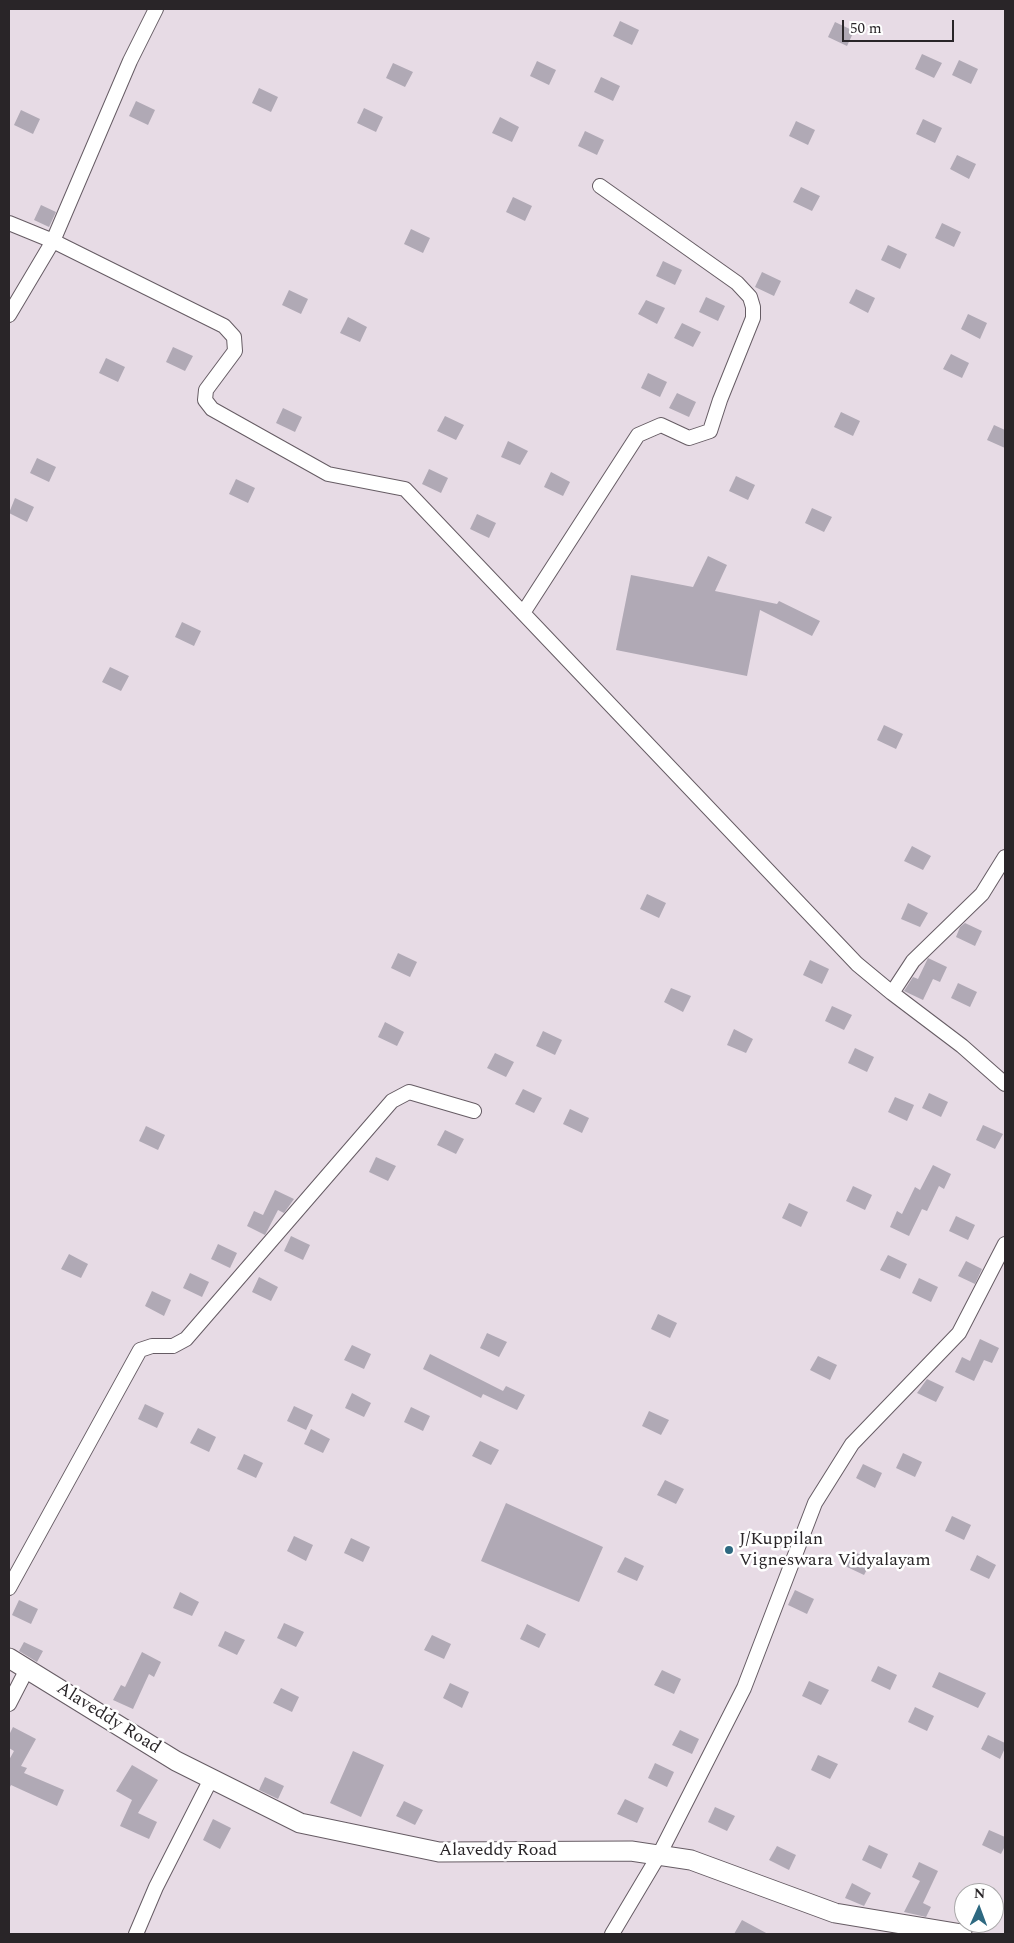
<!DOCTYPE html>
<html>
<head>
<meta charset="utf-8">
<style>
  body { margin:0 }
  #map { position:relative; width:1014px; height:1943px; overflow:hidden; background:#e7dbe5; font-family:Spectral,serif }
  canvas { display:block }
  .frame { position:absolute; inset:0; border:10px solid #292528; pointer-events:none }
  .north { position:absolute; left:954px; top:1883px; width:50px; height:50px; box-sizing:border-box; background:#fff; border:1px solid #a9a8a9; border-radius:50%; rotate:2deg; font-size:14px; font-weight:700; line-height:20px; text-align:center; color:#292528 }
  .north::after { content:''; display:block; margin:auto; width:18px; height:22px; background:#2e6981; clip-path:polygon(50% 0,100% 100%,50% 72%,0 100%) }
  .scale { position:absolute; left:842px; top:20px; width:112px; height:22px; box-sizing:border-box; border:2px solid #292528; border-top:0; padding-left:6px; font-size:15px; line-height:18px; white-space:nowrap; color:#292528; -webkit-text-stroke:4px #fff; paint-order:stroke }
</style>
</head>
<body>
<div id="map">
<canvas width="1014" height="1943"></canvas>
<div class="frame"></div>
<div class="north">N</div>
<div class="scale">50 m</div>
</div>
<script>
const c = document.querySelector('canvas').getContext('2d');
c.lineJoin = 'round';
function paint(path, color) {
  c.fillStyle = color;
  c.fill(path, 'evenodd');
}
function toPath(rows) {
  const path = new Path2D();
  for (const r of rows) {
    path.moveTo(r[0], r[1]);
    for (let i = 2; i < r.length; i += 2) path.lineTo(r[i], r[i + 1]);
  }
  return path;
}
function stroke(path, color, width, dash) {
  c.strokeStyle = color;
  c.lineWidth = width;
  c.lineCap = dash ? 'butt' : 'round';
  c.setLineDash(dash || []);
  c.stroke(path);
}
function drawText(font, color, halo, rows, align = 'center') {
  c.font = font + ' Spectral,serif';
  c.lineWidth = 5;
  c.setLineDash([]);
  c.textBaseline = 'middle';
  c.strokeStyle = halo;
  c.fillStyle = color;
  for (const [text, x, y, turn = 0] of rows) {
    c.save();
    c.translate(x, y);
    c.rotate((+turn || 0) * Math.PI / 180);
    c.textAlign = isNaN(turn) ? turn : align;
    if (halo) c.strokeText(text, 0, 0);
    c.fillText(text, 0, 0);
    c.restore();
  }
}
paint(toPath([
  [620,21,639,30,632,45,613,36],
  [835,22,854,31,847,46,828,37],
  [922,54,942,63,934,78,915,69],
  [959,60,978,69,971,84,952,75],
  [537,61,556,70,549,85,530,76],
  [393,63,413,72,405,87,386,78],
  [601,77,620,86,613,101,594,92],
  [259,88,278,97,271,112,252,103],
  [136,101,155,110,148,125,129,116],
  [364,108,383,117,376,132,357,123],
  [21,110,40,119,33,134,14,125],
  [500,117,519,127,512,142,492,133],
  [923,119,942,128,935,143,916,134],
  [796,121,815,130,808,145,789,136],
  [585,131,604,140,597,155,578,146],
  [957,155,976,164,969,179,950,169],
  [801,187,820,196,812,211,793,202],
  [513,197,532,206,525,221,506,212],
  [41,205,56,212,49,227,34,220],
  [942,223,961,232,954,247,935,238],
  [411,229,430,238,423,253,404,244],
  [888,245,907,254,900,269,881,260],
  [663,261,682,270,675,285,656,276],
  [762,272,781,281,774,296,755,287],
  [856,289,875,298,868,313,849,303],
  [289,290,308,299,301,314,282,305],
  [706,297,725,306,718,321,699,312],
  [646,300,665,308,657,324,638,314],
  [968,314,987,323,980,339,961,329],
  [348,317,367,327,360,342,340,333],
  [682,323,701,332,693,347,674,338],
  [173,347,193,356,185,371,166,362],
  [951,354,969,363,962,378,943,369],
  [106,358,125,367,118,382,99,373],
  [648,373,667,382,660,397,641,388],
  [677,393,696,402,689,417,669,408],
  [283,408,302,417,295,432,276,423],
  [841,412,860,421,853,436,834,427],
  [445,416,464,425,456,440,437,431],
  [994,425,1005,430,1005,448,987,440],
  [508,441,528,451,520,465,501,457],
  [37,458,56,467,49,482,30,473],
  [429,469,448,478,441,493,422,484],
  [551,472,570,482,563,496,544,487],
  [736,476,755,485,748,500,729,491],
  [236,479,255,488,248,503,229,494],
  [15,498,34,507,27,522,9,513],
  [812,508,832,517,824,532,805,523],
  [477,514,496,523,489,538,470,529],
  [708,556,727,565,715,591,777,604,779,601,820,621,812,636,760,610,747,676,616,650,631,575,693,587],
  [182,622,201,631,194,646,175,637],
  [110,667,129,676,121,691,102,682],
  [884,725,903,734,896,749,877,740],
  [912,846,931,856,923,870,904,861],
  [647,894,666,903,659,918,640,909],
  [908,903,928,913,920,927,901,919],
  [965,923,982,931,975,946,956,937,960,927],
  [398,953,417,962,410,977,391,968],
  [928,958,947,967,940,982,933,979,923,1000,904,991,913,977,918,979],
  [810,960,829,969,822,984,803,975],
  [958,983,977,992,970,1007,951,998],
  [671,988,691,996,683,1012,664,1002],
  [832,1006,852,1015,844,1030,825,1021],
  [385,1022,404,1032,397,1046,378,1037],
  [734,1029,753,1039,746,1053,727,1045],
  [543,1031,562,1040,555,1055,536,1046],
  [855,1048,874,1057,867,1072,848,1063],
  [495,1053,514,1062,506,1077,487,1068],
  [523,1089,542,1098,534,1113,515,1104],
  [929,1093,948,1102,941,1117,922,1108],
  [895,1097,914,1105,907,1121,888,1112],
  [570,1109,589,1118,582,1133,563,1124],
  [983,1125,1003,1134,995,1149,976,1140],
  [146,1126,165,1135,158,1150,139,1141],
  [445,1130,464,1139,456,1154,437,1145],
  [376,1157,396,1166,388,1181,369,1172],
  [933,1165,951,1174,944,1189,939,1186,927,1211,922,1209,909,1236,890,1227,897,1211,902,1214,915,1187,920,1190],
  [853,1186,872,1195,865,1210,846,1201],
  [275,1190,294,1199,284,1213,278,1210,265,1235,247,1226,254,1211,263,1215],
  [789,1203,808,1212,801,1227,782,1218],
  [956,1216,975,1225,968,1240,949,1231],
  [291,1236,310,1245,303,1260,284,1251],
  [218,1244,237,1253,230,1268,211,1259],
  [69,1254,88,1264,81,1278,61,1269],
  [888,1255,907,1264,900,1279,880,1270],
  [966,1261,982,1269,975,1284,958,1276],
  [190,1273,209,1282,202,1297,183,1288],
  [259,1277,278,1287,271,1301,252,1292],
  [919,1278,938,1287,931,1302,912,1293],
  [152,1291,171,1300,164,1316,145,1306],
  [658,1314,677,1323,670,1338,651,1329],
  [487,1333,507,1342,499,1357,480,1348],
  [980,1339,999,1348,992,1363,984,1360,974,1381,955,1372,962,1357,970,1361],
  [352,1345,371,1354,364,1369,344,1360],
  [430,1354,503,1391,506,1386,525,1395,517,1410,483,1394,481,1398,423,1369],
  [818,1356,837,1365,830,1380,810,1370],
  [927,1379,944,1387,936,1402,917,1393],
  [352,1393,371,1403,364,1417,345,1408],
  [145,1404,164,1413,157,1428,138,1419],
  [294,1406,313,1415,306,1430,287,1421],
  [411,1407,430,1416,423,1431,404,1422],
  [649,1411,669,1420,661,1435,642,1426],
  [198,1428,216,1437,209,1452,190,1443],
  [311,1429,330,1439,323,1453,304,1444],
  [480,1441,499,1450,491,1465,472,1456],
  [903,1453,922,1462,915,1477,896,1468],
  [244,1454,263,1463,256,1478,237,1469],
  [863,1464,882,1473,875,1488,856,1478],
  [665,1480,684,1489,676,1504,657,1495],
  [506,1503,603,1547,579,1602,481,1561],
  [952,1516,971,1525,964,1540,945,1531],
  [294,1536,313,1545,306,1561,287,1551],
  [351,1538,370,1547,363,1562,344,1553],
  [852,1551,872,1560,864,1575,845,1566],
  [977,1555,996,1565,989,1579,970,1570],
  [625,1557,644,1566,637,1581,617,1572],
  [795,1590,814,1599,807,1614,788,1605],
  [180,1592,199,1602,192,1616,173,1608],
  [19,1600,38,1609,31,1624,12,1615],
  [284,1623,304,1632,296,1647,277,1638],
  [527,1624,546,1634,539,1648,520,1639],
  [225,1631,245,1640,237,1655,218,1646],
  [432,1635,451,1644,444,1659,424,1650],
  [24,1642,43,1651,37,1662,19,1651],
  [142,1652,161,1662,154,1677,149,1674,133,1709,113,1700,121,1685,125,1687],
  [878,1666,897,1675,890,1690,871,1681],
  [662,1670,681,1679,674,1694,654,1685],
  [939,1672,986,1693,978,1708,932,1687],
  [809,1681,829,1690,821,1705,802,1696],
  [450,1683,469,1692,462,1708,443,1698],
  [281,1688,299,1697,292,1712,273,1703],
  [915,1707,934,1716,927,1731,908,1722],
  [13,1727,36,1739,21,1766,27,1768,24,1773,64,1790,57,1806,11,1785,9,1789,9,1760,14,1751,9,1748,9,1735],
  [680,1730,699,1739,692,1754,672,1745],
  [988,1735,1005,1743,1005,1748,1000,1759,981,1749],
  [353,1751,384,1765,361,1817,330,1803],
  [818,1755,838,1764,830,1779,811,1770],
  [655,1763,674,1772,667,1787,648,1778],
  [132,1765,158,1780,138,1813,157,1822,149,1839,120,1826,132,1800,116,1791],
  [265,1777,284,1786,278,1799,259,1790],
  [625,1799,644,1808,637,1823,617,1814],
  [404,1801,423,1810,415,1825,396,1816],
  [715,1807,735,1816,727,1831,708,1822],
  [213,1819,231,1828,220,1849,203,1840],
  [989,1830,1005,1837,1005,1846,1001,1854,982,1845],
  [869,1845,888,1854,881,1869,862,1860],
  [777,1846,796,1855,789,1870,769,1860],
  [919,1862,938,1871,923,1903,931,1907,926,1917,904,1912,920,1881,912,1877],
  [852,1883,871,1893,864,1906,845,1898],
  [742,1920,768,1934,734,1934]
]), '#b0a9b5');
const street = toPath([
  [9,223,53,241,224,326,234,337,235,351,206,390,205,400,212,409,328,474,405,489,857,964,892,993,962,1046,1005,1084],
  [9,315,53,241,130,61,156,9],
  [523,613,638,435,661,425,689,438,710,431,720,400,753,318,753,307,750,297,737,283,600,186],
  [892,993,913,961,982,894,1005,857],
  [9,1588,140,1350,152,1346,173,1346,186,1339,392,1101,409,1092,474,1111],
  [9,1704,27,1669],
  [136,1934,156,1887,211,1779],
  [612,1934,659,1855,744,1688,815,1503,852,1444,959,1333,1005,1244]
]);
const secondary = toPath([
  [9,1658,176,1761,300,1823,439,1852,631,1851,691,1860,835,1913,962,1934]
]);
stroke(street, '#665c64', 16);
stroke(secondary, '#665c64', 21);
stroke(street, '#fff', 14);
stroke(secondary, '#fff', 19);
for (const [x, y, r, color] of [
  [729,1550,5,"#2e6981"]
]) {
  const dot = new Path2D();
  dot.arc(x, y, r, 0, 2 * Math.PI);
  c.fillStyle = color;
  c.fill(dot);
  stroke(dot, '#fff', 2);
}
drawText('18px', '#292528', '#fff', [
  ["J/Kuppilan",739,1540],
  ["Vigneswara Vidyalayam",739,1561]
], 'left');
drawText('18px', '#292528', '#fff', [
  ["Alaveddy Road",108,1719,32],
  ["Alaveddy Road",498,1851]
]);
</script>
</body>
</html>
